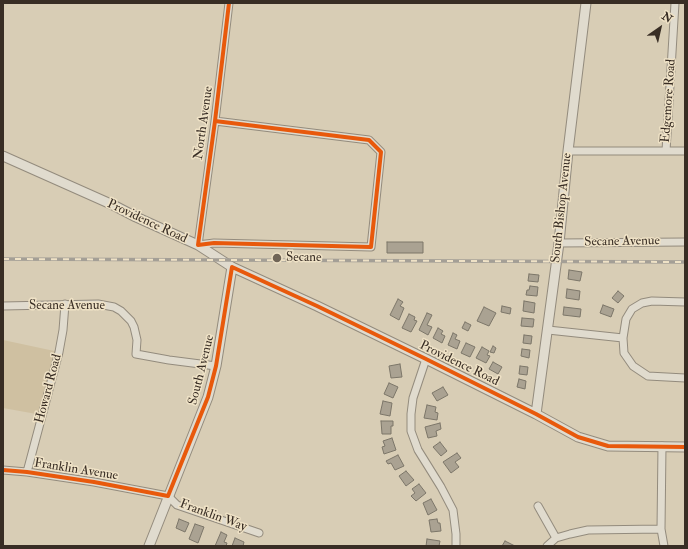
<!DOCTYPE html>
<html>
<head>
<meta charset="utf-8">
<style>
  body { margin:0 }
  #map { position:relative; width:688px; height:549px; overflow:hidden; background:#d8cdb5; font-family:"IM FELL Double Pica",serif }
  canvas { display:block }
  .frame { position:absolute; inset:0; border:4px solid #382d24; pointer-events:none }
  .north { position:absolute; left:640px; top:8px; width:40px; height:40px; -webkit-text-stroke:3px #efe2c6; paint-order:stroke; rotate:34deg; font-size:11px; font-weight:700; line-height:16px; text-align:center; color:#382d24 }
  .north::after { content:''; display:block; margin:auto; width:14px; height:18px; background:#382d24; clip-path:polygon(50% 0,100% 100%,50% 72%,0 100%) }
</style>
</head>
<body>
<div id="map">
<canvas width="688" height="549"></canvas>
<div class="frame"></div>
<div class="north">N</div>
</div>
<script>
const c = document.querySelector('canvas').getContext('2d');
c.lineJoin = 'round';
function paint(path, color) {
  c.fillStyle = color;
  c.fill(path, 'evenodd');
}
function toPath(rows) {
  const path = new Path2D();
  for (const r of rows) {
    path.moveTo(r[0], r[1]);
    for (let i = 2; i < r.length; i += 2) path.lineTo(r[i], r[i + 1]);
  }
  return path;
}
function stroke(path, color, width, dash) {
  c.strokeStyle = color;
  c.lineWidth = width;
  c.lineCap = dash ? 'butt' : 'round';
  c.setLineDash(dash || []);
  c.stroke(path);
}
function drawText(font, color, halo, rows, align = 'center') {
  c.font = font + ' "IM FELL Double Pica",serif';
  c.lineWidth = 3;
  c.setLineDash([]);
  c.textBaseline = 'middle';
  c.strokeStyle = halo;
  c.fillStyle = color;
  for (const [text, x, y, turn = 0] of rows) {
    c.save();
    c.translate(x, y);
    c.rotate((+turn || 0) * Math.PI / 180);
    c.textAlign = isNaN(turn) ? turn : align;
    if (halo) c.strokeText(text, 0, 0);
    c.fillText(text, 0, 0);
    c.restore();
  }
}
paint(toPath([
  [3,340,59,352,42,415,3,408]
]), '#cfc0a1');
const building = toPath([
  [387,242,423,242,423,253,387,253,387,242],
  [569,270,582,272,580,281,568,279,569,270],
  [529,274,539,275,538,282,528,281,529,274],
  [530,286,538,287,537,296,526,295,527,290,529,290,530,286],
  [567,289,580,291,579,300,566,298,567,289],
  [618,291,624,296,618,303,612,298,618,291],
  [398,299,403,302,400,306,404,308,399,320,390,315,398,299],
  [524,301,535,303,534,313,523,311,524,301],
  [603,305,614,309,611,317,600,313,603,305],
  [502,306,511,308,510,314,501,312,502,306],
  [484,307,496,313,489,326,477,321,484,307],
  [564,307,581,309,580,317,563,315,564,307],
  [427,313,432,315,427,325,432,327,428,335,419,330,427,313],
  [409,314,415,317,414,320,417,321,411,332,402,328,409,314],
  [522,318,534,319,533,327,521,326,522,318],
  [465,322,471,325,468,331,462,328,465,322],
  [438,328,443,331,441,334,445,336,442,343,433,338,438,328],
  [453,333,457,335,455,339,460,341,457,349,448,345,453,333],
  [524,335,532,336,531,344,523,343,524,335],
  [466,343,475,347,470,357,461,353,466,343],
  [493,346,496,348,494,353,490,352,493,346],
  [482,347,489,351,487,355,490,356,486,363,476,358,482,347],
  [522,349,530,350,529,358,521,356,522,349],
  [493,362,502,367,498,374,489,369,493,362],
  [400,364,402,377,391,378,389,366,400,364],
  [520,366,528,367,527,375,519,374,520,366],
  [519,379,526,381,525,389,517,387,519,379],
  [389,383,398,387,393,398,384,394,389,383],
  [443,387,448,395,437,401,432,393,443,387],
  [383,401,392,403,390,416,380,414,383,401],
  [427,405,436,407,435,412,438,413,437,420,424,418,427,405],
  [381,421,393,421,393,426,391,426,391,434,382,434,381,421],
  [440,423,441,429,436,431,437,436,428,438,425,427,440,423],
  [392,438,396,450,384,454,382,447,385,446,383,441,392,438],
  [440,442,447,451,441,456,433,447,440,442],
  [457,453,461,458,455,462,459,467,451,473,443,462,457,453],
  [398,455,404,466,395,470,391,463,388,464,386,461,398,455],
  [406,471,414,480,406,486,399,476,406,471],
  [419,484,426,493,416,501,411,496,415,493,412,489,419,484],
  [431,499,437,510,428,515,423,503,431,499],
  [179,519,189,523,185,532,176,528,179,519],
  [437,519,438,523,440,523,441,531,431,532,429,520,437,519],
  [195,524,204,527,198,543,189,539,195,524],
  [221,532,227,535,224,542,227,543,226,546,215,546,221,532],
  [235,538,244,542,243,546,232,546,235,538],
  [427,539,440,541,439,546,426,546,427,539],
  [505,541,515,546,502,546,505,541]
]);
paint(building, '#aaa292');
stroke(building, '#7c7669', 1);
const minor = toPath([
  [215,121,369,140,381,152,371,247,214,243,198,245,215,121,229,3],
  [568,151,685,151],
  [666,151,675,3],
  [559,243,685,242],
  [685,302,652,301,642,303,632,309,626,319,623,338,624,353,633,366,648,376,685,378],
  [3,306,98,304,114,307,121,311,131,321,134,327,137,340,136,354,169,360,216,366],
  [548,330,623,338],
  [426,359,413,398,411,414,411,431,418,450,441,487,453,510,456,534,456,546],
  [662,446,661,529,664,546],
  [3,470,27,472,94,482,168,496,177,505,259,533],
  [27,472,59,352,63,330,65,304],
  [538,506,556,538],
  [547,546,556,538,570,534,588,530,661,529]
]);
const tertiary = toPath([
  [3,156,113,205,136,217,198,245,232,267,317,306,426,359,536,414,578,437,608,446,685,447],
  [536,414,559,243,568,151,586,3],
  [149,546,208,397,216,366,232,267]
]);
stroke(minor, '#938b7d', 9);
stroke(tertiary, '#938b7d', 11);
stroke(minor, '#e0dbce', 7);
stroke(tertiary, '#e0dbce', 9);
const rail = toPath([
  [3,259,685,262]
]);
stroke(rail, '#a49f96', 3.5);
stroke(rail, '#efe2c6', 2, [6]);
stroke(toPath([
  [215,121,369,140,381,152,371,247,214,243,198,245,215,121,229,3],
  [3,470,27,472,94,482,168,496,208,397,216,366,232,267,317,306,426,359,536,414,578,437,608,446,685,447]
]), '#e8590c', 4);
for (const [x, y, r, color] of [
  [277,258,5,"#706557"]
]) {
  const dot = new Path2D();
  dot.arc(x, y, r, 0, 2 * Math.PI);
  c.fillStyle = color;
  c.fill(dot);
  stroke(dot, '#efe2c6', 1.5);
}
drawText('13px', '#382d24', '#efe2c6', [
  ["Edgemore Road",669,101,-86],
  ["North Avenue",204,123,-82],
  ["South Bishop Avenue",562,208,-84],
  ["Providence Road",147,222,25],
  ["Secane Avenue",622,242,-1],
  ["Secane Avenue",67,306],
  ["Providence Road",459,364,26],
  ["South Avenue",202,370,-76],
  ["Howard Road",49,389,-75],
  ["Franklin Avenue",76,470,9],
  ["Franklin Way",213,516,20]
]);
drawText('13px', '#382d24', '#efe2c6', [
  ["Secane",286,258]
], 'left');
</script>
</body>
</html>
